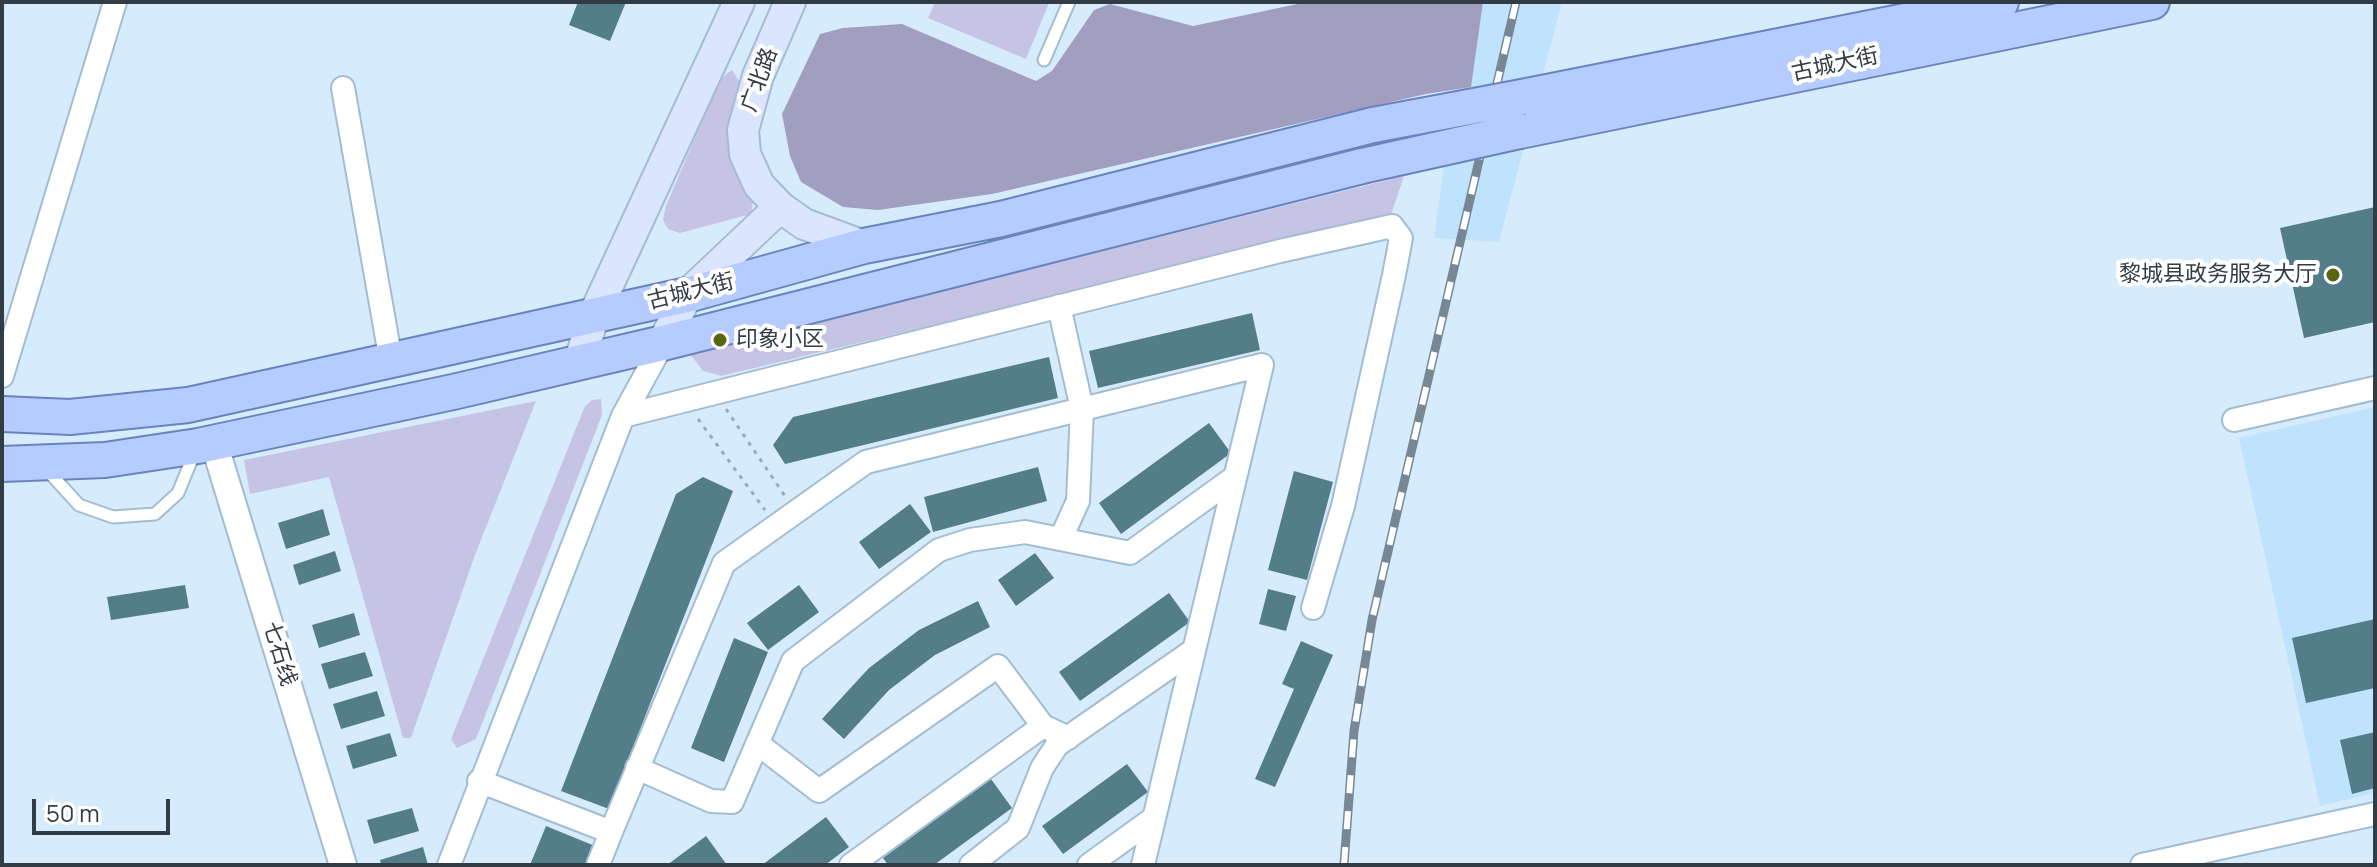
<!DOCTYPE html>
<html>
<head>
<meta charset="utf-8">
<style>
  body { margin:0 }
  #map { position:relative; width:2377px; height:867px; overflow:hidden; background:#d6ecfd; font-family:Manrope,sans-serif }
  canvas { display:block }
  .frame { position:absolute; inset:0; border:4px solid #313c45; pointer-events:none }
  .scale { position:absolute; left:32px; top:799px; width:138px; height:36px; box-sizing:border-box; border:4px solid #313c45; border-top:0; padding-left:10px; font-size:24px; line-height:28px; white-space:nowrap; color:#313c45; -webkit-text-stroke:6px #fff; paint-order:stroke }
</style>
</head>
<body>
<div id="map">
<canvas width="2377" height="867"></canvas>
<div class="frame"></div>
<div class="scale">50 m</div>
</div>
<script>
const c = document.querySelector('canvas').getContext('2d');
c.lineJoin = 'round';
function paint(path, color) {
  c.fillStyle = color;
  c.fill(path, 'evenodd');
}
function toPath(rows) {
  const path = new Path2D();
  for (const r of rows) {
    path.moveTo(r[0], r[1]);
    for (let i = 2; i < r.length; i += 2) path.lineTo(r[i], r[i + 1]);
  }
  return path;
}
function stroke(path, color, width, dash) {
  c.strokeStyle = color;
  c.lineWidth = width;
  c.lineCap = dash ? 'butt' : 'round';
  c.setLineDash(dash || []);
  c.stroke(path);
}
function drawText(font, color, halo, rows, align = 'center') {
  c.font = font + ' Manrope,"Noto Sans SC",sans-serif';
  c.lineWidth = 8;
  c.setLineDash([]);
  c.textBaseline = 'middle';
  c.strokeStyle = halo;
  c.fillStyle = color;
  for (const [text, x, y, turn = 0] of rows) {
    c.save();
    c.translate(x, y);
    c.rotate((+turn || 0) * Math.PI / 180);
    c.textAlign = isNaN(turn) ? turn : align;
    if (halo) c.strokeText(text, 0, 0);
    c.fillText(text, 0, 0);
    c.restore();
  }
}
paint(toPath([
  [1461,2,1562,2,1499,242,1434,238,1459,56],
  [2375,407,2375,793,2320,806,2239,438]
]), '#c0e3fd');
paint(toPath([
  [935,2,1046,2,1049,3,1026,59,928,18],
  [732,70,739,81,729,122,730,151,736,172,753,200,751,214,680,233,668,229,663,220,666,206,720,79],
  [1404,176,1391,215,721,376,703,371,690,354],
  [601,399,602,415,476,739,457,748,451,739,585,406,592,400],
  [536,401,475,555,411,738,403,738,329,477,250,494,244,460]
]), '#c7c3e5');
paint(toPath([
  [1307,2,1483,2,1471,87,1426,94,992,194,878,210,843,207,801,182,790,156,782,114,820,34,843,28,902,24,1036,81,1052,71,1094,10,1110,4,1193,26]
]), '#a29ec0');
paint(toPath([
  [578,2,626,2,610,41,569,25],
  [2375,207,2375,322,2304,338,2280,228],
  [1252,313,1260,350,1098,388,1089,351],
  [1049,357,1058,398,785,464,773,445,793,417],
  [1209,423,1231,453,1121,534,1099,503],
  [1038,467,1047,501,933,532,924,497],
  [1294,471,1333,482,1307,580,1268,570],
  [703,477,733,491,609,809,561,791,676,494],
  [910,504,931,532,879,569,859,542],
  [323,509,330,535,286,549,278,523],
  [335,551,341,571,299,585,293,565],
  [1035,553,1054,578,1016,606,998,580],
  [185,585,189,608,111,620,107,597],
  [799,585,819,612,768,650,747,623],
  [1268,589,1296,596,1286,631,1259,624],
  [1169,593,1190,622,1080,701,1059,672],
  [978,601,990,627,935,655,889,690,844,739,822,719,869,668,919,630],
  [354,613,360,635,319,648,312,625],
  [2375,619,2375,688,2306,703,2292,638],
  [734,638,768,652,724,762,691,748],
  [1301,641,1333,655,1275,787,1255,779,1294,689,1282,684],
  [365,652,373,676,329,689,321,664],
  [377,691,385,716,341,729,333,704],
  [2375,732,2375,788,2352,794,2340,740],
  [390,733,397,756,353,769,346,746],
  [1127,764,1148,792,1063,854,1042,826],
  [991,779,1012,808,934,865,888,865,883,858],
  [412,808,419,831,374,844,367,820],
  [826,817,849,847,825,865,762,865],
  [546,826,595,846,587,865,530,865],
  [706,836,727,865,667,865],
  [423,847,428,865,381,865,380,860]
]), '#537d88');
const service = toPath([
  [1044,60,1069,2],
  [47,470,79,505,113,517,155,514,178,493,194,454]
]);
const minor = toPath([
  [343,88,391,361],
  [1059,306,1082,409,1078,501,1061,538],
  [2,376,115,2],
  [623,416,1280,251,1392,226,1401,238,1394,275,1343,506,1313,608],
  [2234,420,2375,388],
  [758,744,819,791,998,666,1043,726,1068,738],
  [637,768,711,801,732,802,793,661,939,550,970,540,1025,532,1130,553,1235,477],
  [479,781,611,832,598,865],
  [611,832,724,563,866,462,1262,365,1143,865],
  [449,865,623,416,663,343],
  [851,865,1043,726],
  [971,865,1018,828,1042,768,1057,745,1194,650],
  [1089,865,1154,818],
  [2142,865,2375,814]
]);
const tertiary = toPath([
  [214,443,343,865]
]);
const secondary = toPath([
  [780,207,804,224,864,246],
  [663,343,687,295,780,207,759,185,745,154,743,130,758,76,790,2],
  [579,363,594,315,739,2]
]);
const primary = toPath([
  [1522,97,2001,2],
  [1520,131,2152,2],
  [2,414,70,417,188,405,687,295,864,246,1001,219,1373,125],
  [2,464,105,460,198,446,453,392,663,343,1362,166]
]);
stroke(service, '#a2bdd2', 15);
stroke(minor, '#a2bdd2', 26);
stroke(tertiary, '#a2bdd2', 30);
stroke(secondary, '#a2bdd2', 34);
stroke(primary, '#6884bd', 38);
stroke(toPath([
  [726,409,785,496],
  [698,419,765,510]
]), '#9aacba', 3, [4, 6]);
stroke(service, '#fff', 11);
stroke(minor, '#fff', 22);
stroke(tertiary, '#fff', 26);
stroke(secondary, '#dbe6fe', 30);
stroke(primary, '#b6ccfe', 34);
const rail = toPath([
  [1344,865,1354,731,1372,620,1516,2]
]);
stroke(rail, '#788794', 9);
stroke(rail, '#fff', 6, [18]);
const primaryBridge = toPath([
  [1373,125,1522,97],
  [1362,166,1520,131]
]);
stroke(primaryBridge, '#6884bd', 38, []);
stroke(primaryBridge, '#b6ccfe', 34);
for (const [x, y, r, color] of [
  [2333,275,8,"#58670f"],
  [720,340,8,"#58670f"]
]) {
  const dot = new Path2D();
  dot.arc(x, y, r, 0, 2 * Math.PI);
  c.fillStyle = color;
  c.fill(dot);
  stroke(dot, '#fff', 3);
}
drawText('22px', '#313c45', '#fff', [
  ["古城大街",1835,65,-12],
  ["广北路",760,80,-70],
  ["古城大街",691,292,-14],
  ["七石线",279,654,73]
]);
drawText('22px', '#313c45', '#fff', [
  ["黎城县政务服务大厅",2317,275],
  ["印象小区",736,340,"left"]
], 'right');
</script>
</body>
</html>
